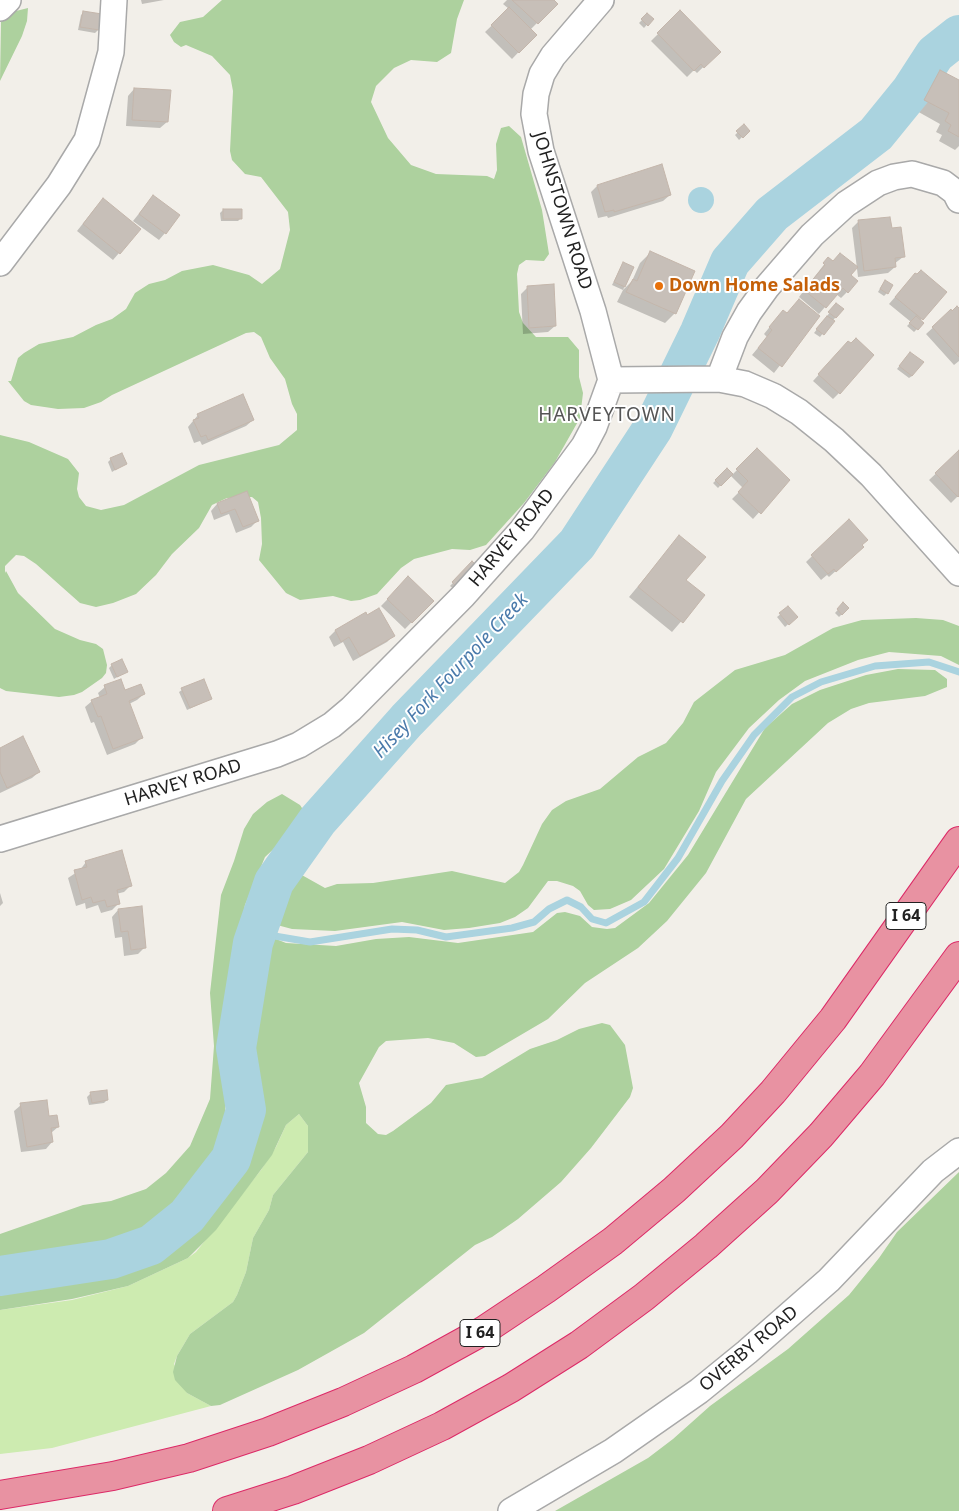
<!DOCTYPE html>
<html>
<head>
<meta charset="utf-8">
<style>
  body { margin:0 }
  canvas { display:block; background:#f2efe9 }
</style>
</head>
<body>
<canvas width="959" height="1511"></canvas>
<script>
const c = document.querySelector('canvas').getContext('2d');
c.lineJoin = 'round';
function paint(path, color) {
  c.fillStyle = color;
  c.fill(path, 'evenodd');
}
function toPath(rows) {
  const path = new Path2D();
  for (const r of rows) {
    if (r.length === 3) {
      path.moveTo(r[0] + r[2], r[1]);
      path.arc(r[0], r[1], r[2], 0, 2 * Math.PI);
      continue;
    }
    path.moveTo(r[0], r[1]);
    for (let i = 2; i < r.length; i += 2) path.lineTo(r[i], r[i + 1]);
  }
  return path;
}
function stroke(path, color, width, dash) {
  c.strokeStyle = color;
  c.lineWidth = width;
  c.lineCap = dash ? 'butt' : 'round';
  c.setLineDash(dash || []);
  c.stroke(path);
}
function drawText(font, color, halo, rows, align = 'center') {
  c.font = font + ' "Noto Sans",sans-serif';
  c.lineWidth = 4;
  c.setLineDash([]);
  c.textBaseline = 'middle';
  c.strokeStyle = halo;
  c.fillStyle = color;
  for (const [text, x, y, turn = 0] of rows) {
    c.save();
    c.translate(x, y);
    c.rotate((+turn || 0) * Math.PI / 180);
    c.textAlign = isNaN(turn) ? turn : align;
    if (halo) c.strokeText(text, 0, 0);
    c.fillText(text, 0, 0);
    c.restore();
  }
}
paint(toPath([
  [299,1114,308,1126,308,1152,273,1195,269,1210,253,1238,246,1272,237,1295,233,1302,190,1334,177,1356,174,1364,187,1393,211,1406,52,1448,0,1454,0,1310,72,1300,128,1286,188,1258,196,1252,261,1170,276,1147,286,1125]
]), '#cdebb0');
paint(toPath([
  [222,0,464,0,457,19,451,53,437,62,411,60,394,68,376,86,371,102,388,138,411,165,436,174,487,176,494,179,497,170,496,144,501,128,509,126,521,137,542,210,549,254,544,261,526,260,519,265,517,274,519,312,523,323,536,337,568,337,579,350,579,377,583,393,580,418,555,462,524,503,486,545,470,550,452,549,414,559,401,568,377,594,360,600,351,601,333,596,300,600,286,593,259,560,262,544,261,518,258,502,252,497,227,498,212,505,199,528,172,554,156,575,136,594,113,603,96,607,80,603,36,564,24,556,16,555,5,566,5,573,6,571,18,593,55,629,80,640,96,644,103,649,107,665,106,673,102,678,82,692,74,695,59,697,6,691,0,688,0,435,29,442,68,459,79,473,77,489,79,497,86,506,101,510,124,505,199,465,279,445,297,430,297,414,292,404,285,379,270,358,261,337,254,332,246,333,112,395,101,402,84,408,58,409,31,405,24,401,8,381,11,381,18,358,24,353,39,344,73,337,96,325,112,319,126,309,135,293,149,284,165,280,182,271,213,265,249,275,262,284,280,269,290,230,288,212,261,177,245,174,232,160,230,151,233,91,230,75,212,56,186,45,181,47,174,42,170,35,180,22,203,17],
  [28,8,27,21,22,36,0,81,1,22,12,12],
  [916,618,943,620,959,626,959,665,941,656,889,652,858,660,805,681,779,700,749,728,716,772,699,811,664,869,631,900,610,909,594,910,588,905,580,891,573,886,557,881,548,881,528,908,515,917,500,923,469,928,444,930,402,922,335,931,292,929,277,925,271,919,280,887,292,877,300,874,325,888,337,884,373,883,452,871,505,883,519,872,523,865,542,824,552,810,566,801,600,789,638,757,666,743,683,723,694,702,735,670,785,655,833,628,862,620],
  [898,669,935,670,947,679,947,687,925,696,869,703,851,709,828,723,746,799,706,873,667,921,638,948,585,983,548,1019,485,1056,476,1057,454,1043,428,1038,386,1041,379,1047,359,1083,366,1107,366,1123,378,1134,386,1135,393,1131,431,1103,446,1085,482,1078,530,1049,557,1040,579,1029,602,1023,610,1025,625,1045,633,1088,630,1097,591,1148,561,1182,518,1219,492,1237,475,1245,364,1333,298,1370,220,1405,211,1406,187,1393,175,1380,173,1372,177,1356,190,1334,233,1302,237,1295,246,1272,253,1238,269,1210,273,1195,308,1152,308,1126,299,1114,286,1125,272,1155,216,1230,188,1258,128,1286,72,1299,0,1310,0,1281,110,1270,162,1247,177,1239,196,1222,215,1189,236,1165,247,1142,253,1119,254,1078,248,1044,249,1016,245,993,258,956,271,937,286,943,336,946,376,939,409,937,458,943,533,932,557,913,565,912,580,916,592,927,607,929,615,928,649,903,688,855,765,728,792,704,820,690,866,675],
  [282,794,300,805,304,811,293,831,265,857,245,905,222,1037,228,1070,224,1128,215,1159,193,1181,170,1216,138,1242,91,1252,64,1253,0,1263,0,1234,83,1205,111,1201,146,1189,166,1173,190,1146,210,1099,214,1046,210,993,221,895,234,861,244,829,253,814,267,802],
  [959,1172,959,1511,555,1511,648,1458,673,1439,710,1406,788,1349,849,1295,879,1258,897,1232]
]), '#add19e');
paint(toPath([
  [701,200,13]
]), '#aad3df');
paint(toPath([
  [141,0,164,0,142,4],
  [507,0,553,0,556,4,530,30,535,35,512,59,485,32,509,9,503,4],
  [84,12,98,30,95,33,78,30,81,15],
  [680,12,719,52,697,73,694,70,687,77,651,41],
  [647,15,652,19,644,28,639,23],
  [941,72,959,82,959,146,955,150,939,141,942,135,936,132,940,124,915,110,931,82],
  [134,89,167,122,160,128,126,126,128,96],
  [744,126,748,131,739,140,735,135],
  [597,186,670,195,663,201,608,218,607,216,598,218,591,192],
  [153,196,165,233,159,240,133,221],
  [96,207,119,253,113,260,77,231],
  [223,210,241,218,238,221,221,221,220,213],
  [859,221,891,229,903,257,894,264,895,267,888,273,858,277,852,228],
  [650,253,675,313,665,323,617,302,623,290,632,281,640,263],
  [829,258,849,276,847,292,841,298,836,294,819,314,799,297],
  [623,263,633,268,623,290,612,285],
  [909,281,945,292,920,321,923,323,914,332,907,326,911,322,889,304],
  [882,285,887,293,884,296,878,292],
  [528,287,555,326,548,332,523,334,521,294],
  [834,307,842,309,820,337,814,333],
  [959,310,959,361,954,365,926,334,951,311,952,313],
  [786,314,818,316,774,373,752,355,767,337,764,334,777,318],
  [851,345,839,393,833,399,813,381,842,349],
  [907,356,912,376,909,378,897,369],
  [198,415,253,420,246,426,202,445,200,441,194,443,188,427],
  [757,450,788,480,753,519,732,499,743,488,730,475,718,488,713,483,727,470,732,475],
  [959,452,959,495,951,503,929,480],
  [111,459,125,464,112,472,108,462],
  [246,492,257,521,251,527,236,533,229,514,214,520,211,511,217,504],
  [849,520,856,553,829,577,827,575,821,580,806,562],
  [679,537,685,581,703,596,672,632,629,597],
  [472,563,455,590,450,586],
  [408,578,432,601,405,629,381,606],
  [843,604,848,608,839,617,835,613],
  [788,608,796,617,785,627,777,617],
  [367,616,393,636,387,642,353,661,343,642,334,647,329,637,335,631],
  [112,665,126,672,114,679,109,668],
  [105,687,144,694,137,700,129,704,141,738,135,744,107,755,94,722,91,723,85,707,92,701,100,698,98,693],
  [182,690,211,699,187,710,179,692],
  [0,749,39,772,32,778,0,793],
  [86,862,130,886,124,892,116,894,119,903,112,910,101,913,98,905,86,909,85,903,76,906,68,878,80,870],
  [0,893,3,903,0,906],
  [118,910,144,948,138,954,124,956,122,937,115,938,112,917],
  [90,1094,107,1100,104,1103,89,1105,87,1097],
  [21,1105,48,1117,58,1127,51,1133,52,1142,46,1149,21,1152,14,1111]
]), '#0003');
stroke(toPath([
  [257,933,310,942,392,929,417,930,446,937,512,928,534,922,549,909,567,900,581,907,592,919,606,923,644,902,678,858,722,781,754,735,792,697,821,682,875,666,929,662,959,672]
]), '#aad3df', 7);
stroke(toPath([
  [0,1276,111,1259,151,1245,187,1216,231,1159,246,1110,236,1048,253,943,274,882,318,820,407,720,577,544,653,428,700,332,730,262,772,214,876,134,911,91,935,54,959,35]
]), '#aad3df', 40);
const building = toPath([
  [512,0,554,0,558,4,538,24,512,0],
  [509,7,537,35,519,53,491,25,509,7],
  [680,10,721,52,704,68,701,64,694,71,657,33,680,10],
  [83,11,102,14,99,30,80,27,83,11],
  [647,13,654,19,648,26,641,19,647,13],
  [940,70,959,80,959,137,948,131,951,125,945,121,949,113,924,100,940,70],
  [134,88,171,90,168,122,132,120,134,88],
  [744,124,750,131,743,138,736,131,744,124],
  [662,164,671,195,614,212,614,210,605,212,597,185,662,164],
  [153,195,180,215,166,234,139,214,153,195],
  [103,198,141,229,120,254,83,224,103,198],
  [223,209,242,209,242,219,223,219,223,209],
  [890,217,892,228,901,227,905,257,895,258,896,267,864,271,858,220,890,217],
  [650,251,695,271,676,314,626,292,633,279,637,281,650,251],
  [840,253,858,267,851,275,858,281,848,293,843,288,826,308,804,290,825,265,823,263,828,257,833,261,840,253],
  [623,262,634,267,625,287,614,282,623,262],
  [921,270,947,292,923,320,895,297,915,273,917,274,921,270],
  [885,280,893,285,888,294,880,289,885,280],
  [554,284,556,326,529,328,527,286,554,284],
  [799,299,820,316,782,367,758,348,772,330,769,327,783,310,787,313,799,299],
  [836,303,844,309,836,318,828,312,836,303],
  [957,306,959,308,959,357,932,327,951,309,952,311,957,306],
  [827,316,835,321,824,335,816,329,827,316],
  [916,316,924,323,918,330,909,323,916,316],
  [856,338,874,355,840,394,818,374,848,341,851,343,856,338],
  [910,352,924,362,912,376,899,366,910,352],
  [243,394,254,420,208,440,206,435,201,437,193,420,199,418,197,414,243,394],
  [757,448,790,480,761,514,738,492,748,481,736,469,757,448],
  [959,450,959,496,958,497,935,473,959,450],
  [122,453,127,464,115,470,110,458,122,453],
  [727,468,733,474,721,486,715,480,727,468],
  [247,491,259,521,243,527,235,509,221,514,217,503,247,491],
  [849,519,868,540,862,545,864,547,836,572,834,569,828,574,811,555,849,519],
  [679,535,706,557,686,580,705,595,683,623,638,587,679,535],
  [472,561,478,567,458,588,452,582,472,561],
  [408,576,434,601,412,623,387,599,408,576],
  [843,602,849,608,842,615,837,609,843,602],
  [788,606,798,617,789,625,779,613,788,606],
  [379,608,395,636,360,656,349,637,341,642,335,630,366,612,367,615,379,608],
  [122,659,128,672,117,677,111,664,122,659],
  [121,679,125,690,141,684,145,694,129,701,143,738,113,749,101,716,98,717,91,700,107,694,104,685,121,679],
  [204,679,212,699,190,708,181,688,204,679],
  [23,736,40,772,7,788,0,772,0,748,23,736],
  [122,850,132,886,117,890,120,904,107,907,105,900,93,903,91,897,82,900,74,870,87,867,85,861,122,850],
  [142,906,146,948,131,950,128,931,121,932,118,909,142,906],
  [107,1090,108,1100,92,1103,90,1092,107,1090],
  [47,1100,49,1116,57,1115,59,1127,51,1128,53,1142,27,1147,20,1103,47,1100]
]);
paint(building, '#c7bfb8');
stroke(building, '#c4b6ab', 1);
const minor = toPath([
  [601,0,553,56,542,74,536,94,534,114,541,151,593,311,611,380],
  [0,8,8,0],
  [0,263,59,185,87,140,111,52,114,0],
  [719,379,735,337,749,312,767,287,812,235,846,204,878,183,894,177,912,174,943,183,955,192,959,200],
  [611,380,719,379,745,384,773,396,799,412,834,440,871,475,959,573],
  [0,839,277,754,299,745,332,725,351,709,463,596,522,530,584,446,594,427,611,380],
  [511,1511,613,1451,699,1391,747,1352,829,1280,933,1171,959,1151]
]);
const highway = toPath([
  [0,1495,113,1476,189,1458,268,1432,343,1402,414,1369,483,1331,546,1289,613,1241,674,1190,732,1136,773,1092,833,1019,959,841],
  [227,1511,293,1490,369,1460,442,1426,511,1388,579,1345,644,1297,706,1246,767,1191,821,1135,872,1075,959,956]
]);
stroke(minor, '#a9a9a9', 28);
stroke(highway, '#dc2a67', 30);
stroke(minor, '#fff', 25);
stroke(highway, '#e892a2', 28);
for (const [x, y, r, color] of [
  [659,286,5,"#e8710a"]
]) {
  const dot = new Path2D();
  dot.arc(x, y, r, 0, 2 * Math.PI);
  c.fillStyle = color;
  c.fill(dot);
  stroke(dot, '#fff', 2);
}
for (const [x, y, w] of [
  [906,916,40],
  [480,1333,40]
]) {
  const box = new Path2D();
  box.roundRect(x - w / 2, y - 13.5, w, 27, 4);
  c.fillStyle = '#fff';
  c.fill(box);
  stroke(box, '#222', 1);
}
drawText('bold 16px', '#222', null, [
  ["I 64",906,916],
  ["I 64",480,1333]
]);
drawText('18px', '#222', '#fff', [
  ["JOHNSTOWN ROAD",562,211,73],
  ["HARVEY ROAD",512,538,-50],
  ["HARVEY ROAD",183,783,-17],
  ["OVERBY ROAD",749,1349,-40]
]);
drawText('bold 18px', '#c56008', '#fff', [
  ["Down Home Salads",669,286]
], 'left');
c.letterSpacing = '1px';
drawText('19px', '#555', '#fff', [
  ["HARVEYTOWN",607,416]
]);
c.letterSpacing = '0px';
drawText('italic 19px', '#4a7aab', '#fff', [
  ["Hisey Fork Fourpole Creek",451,676,-47]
]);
</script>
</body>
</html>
